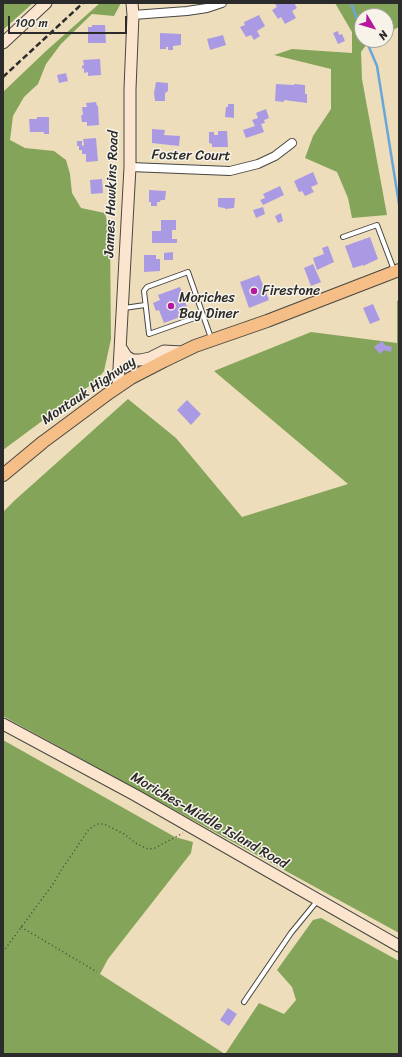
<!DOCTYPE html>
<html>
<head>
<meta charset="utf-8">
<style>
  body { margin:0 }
  #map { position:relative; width:402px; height:1057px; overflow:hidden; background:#edddbb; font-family:Sriracha,sans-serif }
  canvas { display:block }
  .frame { position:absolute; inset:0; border:4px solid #2b2b2b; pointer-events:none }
  .north { position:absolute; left:354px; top:8px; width:40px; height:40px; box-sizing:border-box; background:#f7f3e8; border:1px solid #a5a39c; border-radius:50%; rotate:128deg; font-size:11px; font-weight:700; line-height:16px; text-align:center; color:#2b2b2b }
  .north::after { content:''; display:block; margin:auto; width:14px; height:18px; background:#b5179e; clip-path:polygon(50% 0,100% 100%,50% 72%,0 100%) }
  .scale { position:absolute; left:8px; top:16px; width:119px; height:18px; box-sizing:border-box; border:2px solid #2b2b2b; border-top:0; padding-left:5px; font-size:12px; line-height:14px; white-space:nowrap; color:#2b2b2b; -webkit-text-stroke:3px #f7f3e8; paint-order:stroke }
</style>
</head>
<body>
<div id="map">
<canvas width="402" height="1057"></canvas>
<div class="frame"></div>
<div class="north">N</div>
<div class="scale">100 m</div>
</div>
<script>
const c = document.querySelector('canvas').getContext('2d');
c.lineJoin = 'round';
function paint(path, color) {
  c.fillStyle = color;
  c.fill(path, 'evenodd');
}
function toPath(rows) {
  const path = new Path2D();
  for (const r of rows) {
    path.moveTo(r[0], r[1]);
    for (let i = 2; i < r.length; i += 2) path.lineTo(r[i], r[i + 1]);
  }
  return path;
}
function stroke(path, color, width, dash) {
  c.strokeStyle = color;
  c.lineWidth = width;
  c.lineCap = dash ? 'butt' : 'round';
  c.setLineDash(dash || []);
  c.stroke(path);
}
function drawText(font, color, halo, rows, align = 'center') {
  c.font = font + ' Sriracha,sans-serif';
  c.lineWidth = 3;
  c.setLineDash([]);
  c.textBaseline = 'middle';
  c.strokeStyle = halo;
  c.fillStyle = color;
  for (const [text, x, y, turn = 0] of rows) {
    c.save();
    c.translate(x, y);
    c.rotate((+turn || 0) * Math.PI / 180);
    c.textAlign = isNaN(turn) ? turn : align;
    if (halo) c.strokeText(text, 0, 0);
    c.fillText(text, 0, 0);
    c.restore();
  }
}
paint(toPath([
  [3,3,33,3,3,30],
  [100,3,121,3,114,16,92,14,61,44,46,64,38,84,24,97,13,116,10,140,25,148,54,151,66,160,70,174,72,193,81,208,105,213,110,234,111,339,104,371,96,381,3,450,3,92,46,51],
  [335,3,399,3,399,27,386,33,386,16,362,16,362,40,370,40,361,52,362,79,387,215,352,218,348,198,337,172,305,158,313,136,331,109,331,69,274,55,292,49,352,53,352,32],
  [399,300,399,933,3,716,3,512,14,501,128,399,176,438,242,517,348,484,214,371,311,332,397,343,397,301],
  [3,740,175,837,193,842,191,853,108,959,100,974,225,1054,3,1054],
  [321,918,399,961,399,1054,225,1054,259,1003,284,1014,296,1000,292,987,277,970,313,920]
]), '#84a559');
stroke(toPath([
  [351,3,362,32],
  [366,40,377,66,399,204]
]), '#68a6da', 2.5);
paint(toPath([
  [277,3,294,3,297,8,292,11,296,18,285,24,281,17,278,19,272,10,277,7,275,4],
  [259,15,265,26,257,31,260,36,254,40,251,35,246,37,240,27,245,25,244,22],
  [92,25,105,25,106,43,88,43,88,27,92,27],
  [338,31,339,35,342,34,345,41,338,44,333,33],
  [160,33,181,34,181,45,173,46,173,50,168,50,168,47,166,47,166,49,160,49],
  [223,35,226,45,210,50,207,39],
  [100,59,101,75,88,76,88,72,84,73,84,68,82,69,82,66,84,65,83,60],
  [66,73,68,81,59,83,57,75],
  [156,82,168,83,168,91,165,93,165,101,155,101,154,93],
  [276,84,294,85,294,84,305,85,305,94,307,94,307,103,284,100,284,102,275,101],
  [96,102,97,106,98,106,99,125,87,126,87,122,82,122,81,115,83,115,82,107,87,107,86,103],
  [228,104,234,104,234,118,225,117,226,107,228,107],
  [266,109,269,118,264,120,265,123,261,124,264,132,246,138,243,130,255,126,252,120,258,118,256,113],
  [37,117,49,117,49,134,44,134,44,132,30,132,29,119,37,119],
  [152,129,165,130,164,135,180,136,179,146,152,143],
  [218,131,227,131,228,147,212,147,212,144,209,143,209,132,214,132,214,135,218,135],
  [96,138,98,161,86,162,86,154,82,154,82,150,79,150,79,146,77,146,77,141,82,141,82,146,84,145,83,139],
  [313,172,318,184,311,187,314,192,305,196,302,191,299,192,294,181],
  [102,179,103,193,91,194,90,180],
  [280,186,284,195,263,205,260,200,265,198,263,194],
  [149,190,166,191,165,200,161,200,160,201,160,202,157,202,157,206,151,206,151,202,149,202],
  [218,198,235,198,234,208,225,209,225,208,218,207],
  [263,207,265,214,256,218,253,210],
  [281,213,283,221,278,223,275,216],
  [161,220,176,220,176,230,172,230,172,239,177,239,177,243,152,243,152,231,161,231],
  [370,237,378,259,363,266,363,265,353,268,345,246],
  [328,246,334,262,317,270,313,258,324,254,322,248],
  [173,252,173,260,164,260,164,253],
  [144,255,156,255,156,259,160,259,160,271,144,272],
  [313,264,321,282,311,286,304,268],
  [259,275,269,300,249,308,240,282],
  [180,287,188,310,178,314,180,317,164,323,159,310,156,311,153,303,160,300,158,295],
  [373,304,380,320,370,324,363,308],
  [382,341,385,345,392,347,391,352,384,350,380,354,374,347],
  [187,400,201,414,191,425,177,410],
  [228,1008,237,1014,229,1026,220,1020]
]), '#aa9ae4');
const lane = toPath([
  [343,237,377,225,394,270],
  [124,308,145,305],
  [203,315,149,334,144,291,147,287,188,272,203,315,211,338],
  [244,1002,291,933,318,900]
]);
const street = toPath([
  [133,15,187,11,207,8,222,3],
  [130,167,230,171,258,164,275,156,292,143]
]);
const secondary = toPath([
  [3,43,46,3],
  [121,348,126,356,132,360,140,360,150,358,164,351,182,352],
  [118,387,130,167,130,89,133,15,132,3],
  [3,724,135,795,399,946]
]);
const primary = toPath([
  [3,475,43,442,109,393,131,378,164,361,195,346,267,321,399,270]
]);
stroke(lane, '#484641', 6);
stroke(street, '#484641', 10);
stroke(secondary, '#484641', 13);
stroke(primary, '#484641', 14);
stroke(toPath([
  [21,927,97,972],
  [3,952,53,884,62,869,89,829,97,824,104,824,124,834,137,844,148,849,155,848,183,833]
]), '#484641', 1.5, [1, 3]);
stroke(lane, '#fff', 4);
stroke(street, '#fff', 8);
stroke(secondary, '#fbe5cf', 11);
stroke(primary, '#f6be87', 12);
stroke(toPath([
  [3,77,83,3]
]), '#2b2b2b', 2.5, [6, 3]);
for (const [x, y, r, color] of [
  [254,291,4,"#b5179e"],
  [171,306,4,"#b5179e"]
]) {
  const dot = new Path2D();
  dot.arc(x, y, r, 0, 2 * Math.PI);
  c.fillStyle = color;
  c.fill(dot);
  stroke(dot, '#f7f3e8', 1.5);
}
drawText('14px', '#2b2b2b', '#f7f3e8', [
  ["Foster Court",191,156,1],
  ["James Hawkins Road",112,194,-88],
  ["Montauk Highway",89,391,-34],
  ["Moriches-Middle Island Road",209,821,30]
]);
drawText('14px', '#2b2b2b', '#f7f3e8', [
  ["Firestone",262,291],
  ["Moriches",179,298],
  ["Bay Diner",179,314]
], 'left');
</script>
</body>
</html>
